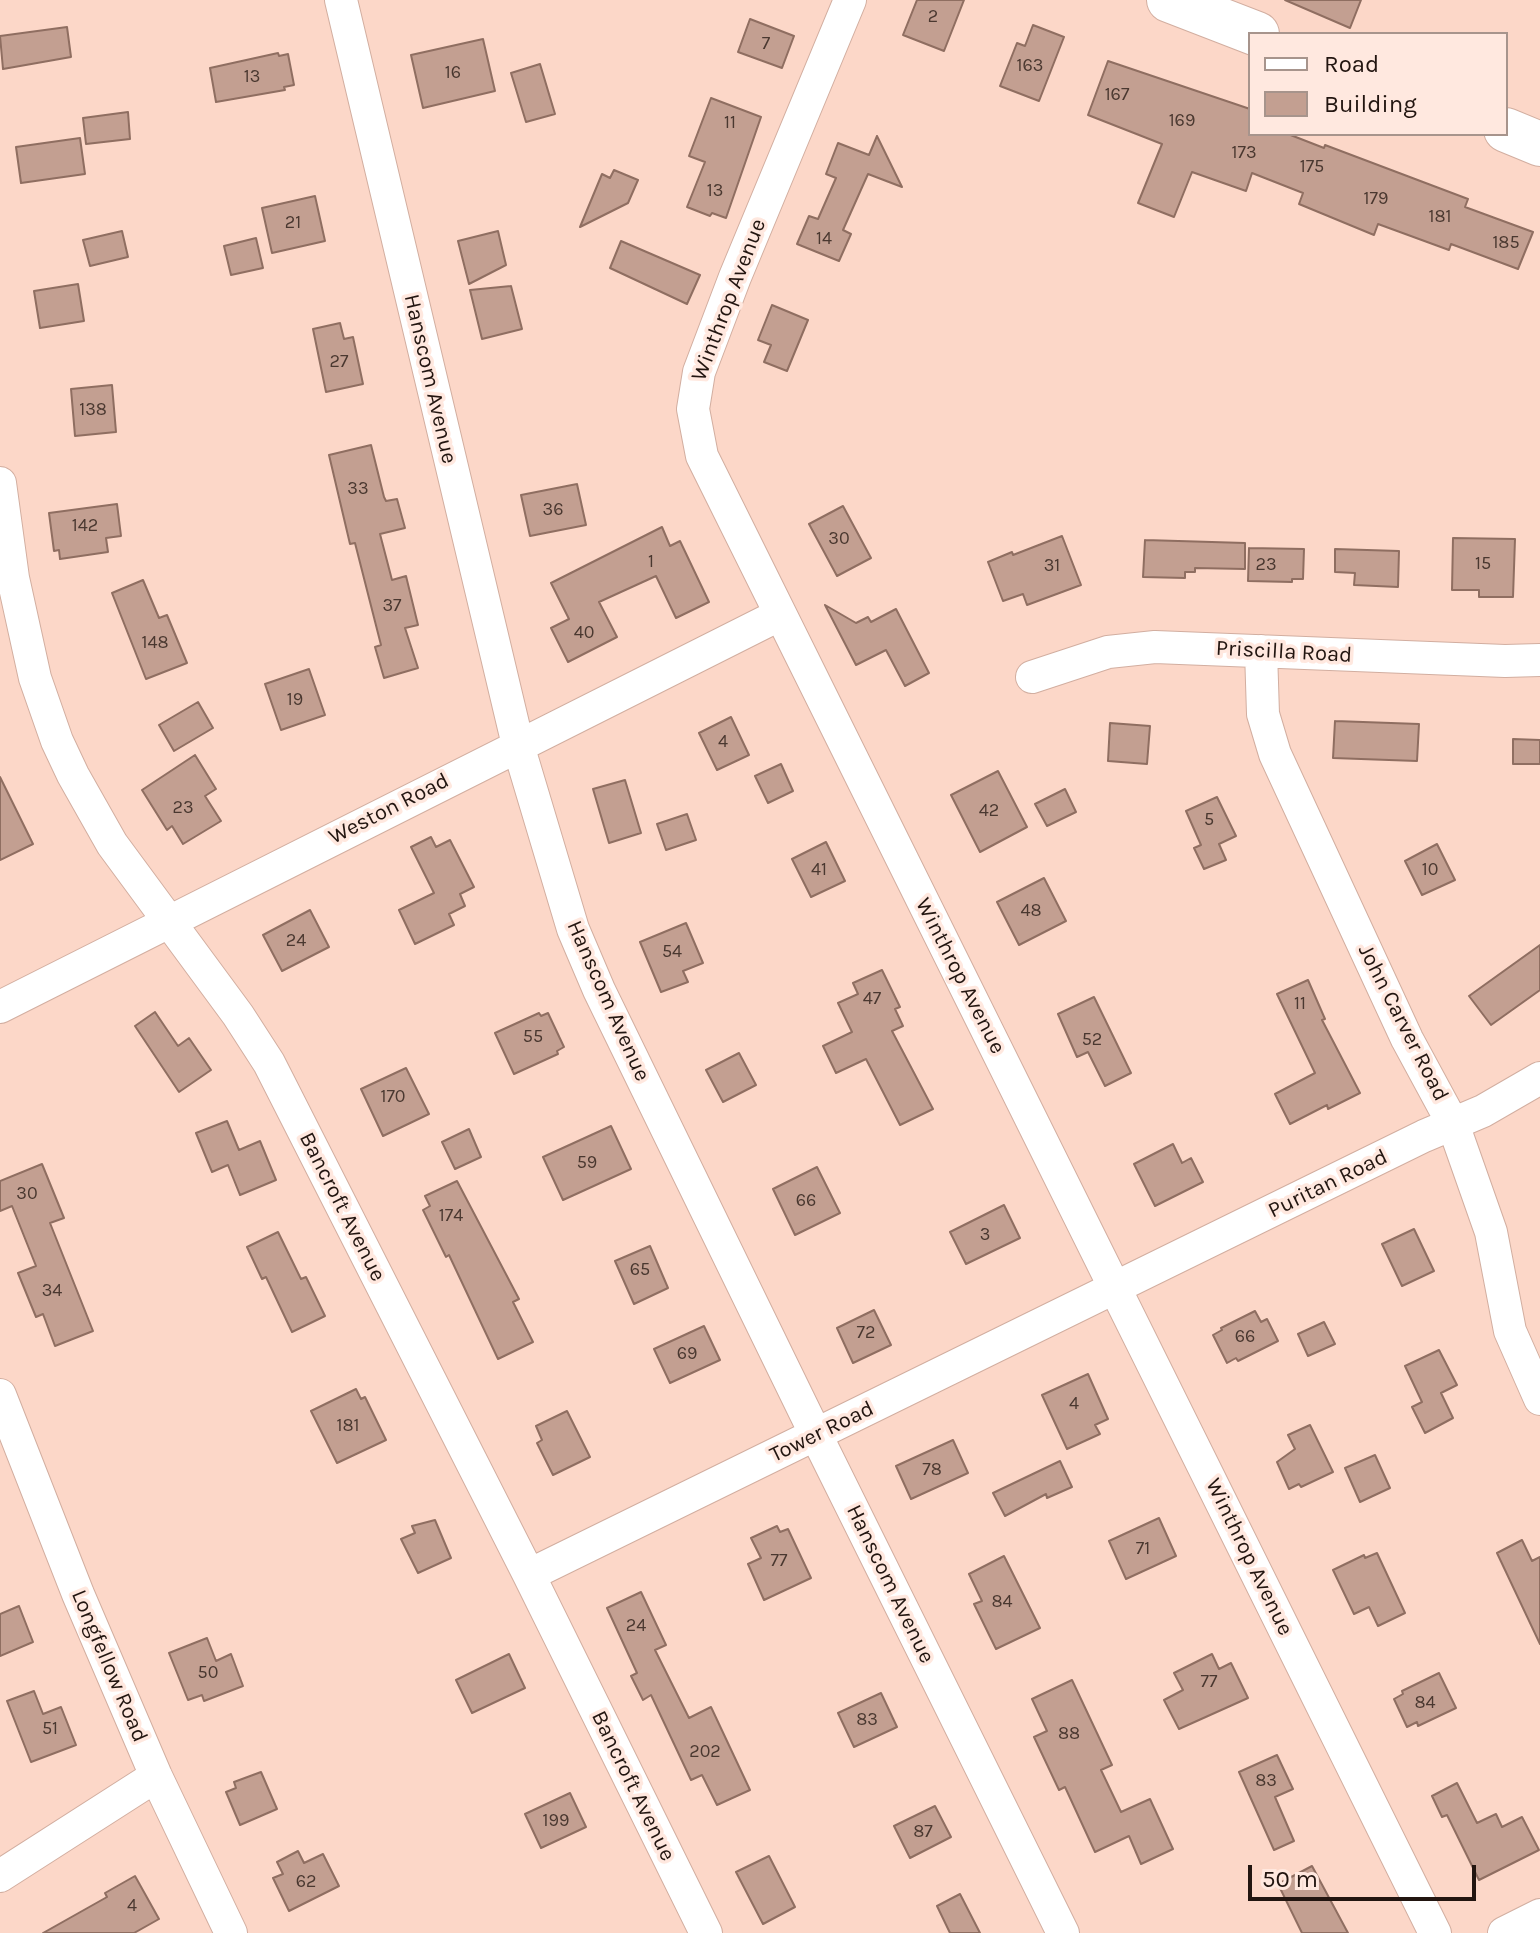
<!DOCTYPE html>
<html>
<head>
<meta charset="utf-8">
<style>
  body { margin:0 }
  #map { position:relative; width:1540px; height:1933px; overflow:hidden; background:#fcd7c8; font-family:Karla,sans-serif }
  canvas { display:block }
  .legend { position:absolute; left:1248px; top:32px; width:260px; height:104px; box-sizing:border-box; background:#ffe8df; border:2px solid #a7948c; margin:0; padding:10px 14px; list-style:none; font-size:24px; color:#221510 }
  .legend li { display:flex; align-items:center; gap:16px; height:40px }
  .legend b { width:40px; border:2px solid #a7948c }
  .scale { position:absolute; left:1248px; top:1865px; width:228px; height:36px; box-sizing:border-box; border:4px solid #221510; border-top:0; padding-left:10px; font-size:24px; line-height:28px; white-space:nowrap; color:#221510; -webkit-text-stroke:6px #ffe8df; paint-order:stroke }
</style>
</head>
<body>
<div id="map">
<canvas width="1540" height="1933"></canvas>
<ul class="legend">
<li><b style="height:10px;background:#fff"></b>Road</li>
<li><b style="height:22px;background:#c39f91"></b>Building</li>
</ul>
<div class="scale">50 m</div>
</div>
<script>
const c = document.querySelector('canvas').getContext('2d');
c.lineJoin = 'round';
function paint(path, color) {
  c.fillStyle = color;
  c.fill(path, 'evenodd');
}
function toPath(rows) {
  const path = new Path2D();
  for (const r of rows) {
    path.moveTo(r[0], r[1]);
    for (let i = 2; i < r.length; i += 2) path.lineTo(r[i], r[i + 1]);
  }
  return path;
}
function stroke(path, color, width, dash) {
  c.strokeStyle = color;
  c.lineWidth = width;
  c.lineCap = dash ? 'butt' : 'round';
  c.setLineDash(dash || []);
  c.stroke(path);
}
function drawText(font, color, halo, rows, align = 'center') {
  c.font = font + ' Karla,sans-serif';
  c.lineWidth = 7;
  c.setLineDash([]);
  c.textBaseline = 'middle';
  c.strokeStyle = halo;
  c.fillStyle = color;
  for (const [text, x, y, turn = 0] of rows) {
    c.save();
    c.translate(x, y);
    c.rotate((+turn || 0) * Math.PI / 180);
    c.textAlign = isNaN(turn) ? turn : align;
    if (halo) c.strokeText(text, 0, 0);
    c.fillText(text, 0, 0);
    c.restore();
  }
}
const building = toPath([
  [917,0,964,0,944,51,903,35,917,0],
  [1285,0,1361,0,1350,28,1285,0],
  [750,19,794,36,782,68,738,52,750,19],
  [1033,25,1064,37,1039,101,1000,86,1017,43,1025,46,1033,25],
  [67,27,71,57,3,69,0,36,67,27],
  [483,39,495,91,423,108,411,55,483,39],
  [278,53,279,56,288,54,294,85,284,87,285,90,216,102,210,68,278,53],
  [1108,61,1250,109,1250,134,1288,134,1324,148,1325,145,1468,199,1465,207,1533,232,1518,269,1451,244,1449,250,1378,224,1374,235,1299,204,1303,193,1252,173,1246,191,1192,172,1174,217,1138,203,1162,144,1088,115,1108,61],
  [540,64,555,114,526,122,511,73,540,64],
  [711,98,761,117,726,218,712,213,710,216,687,207,705,162,689,156,711,98],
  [128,112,130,139,86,144,83,118,128,112],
  [877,136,902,187,868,174,843,230,851,234,839,261,797,244,809,216,818,219,836,178,826,174,838,143,869,155,877,136],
  [80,138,85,174,21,183,16,147,80,138],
  [614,170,638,180,628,203,580,227,602,174,610,178,614,170],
  [315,196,325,241,272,253,262,208,315,196],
  [122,231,128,257,90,266,83,240,122,231],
  [498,231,506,265,469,284,458,241,498,231],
  [256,238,263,268,231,275,224,246,256,238],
  [621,241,700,275,687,304,610,268,621,241],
  [78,284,84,321,40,328,34,291,78,284],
  [511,286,522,329,482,339,470,290,511,286],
  [772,305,808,320,787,371,764,362,771,345,758,340,772,305],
  [340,323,344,339,353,337,363,384,326,392,313,329,340,323],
  [112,385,116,432,75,436,71,389,112,385],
  [371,445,384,497,386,501,397,499,405,528,380,534,392,580,406,576,418,625,405,628,418,668,384,678,375,647,381,645,355,543,350,544,329,455,371,445],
  [577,484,586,525,530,536,521,495,577,484],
  [117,504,121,536,106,538,108,552,60,559,59,550,54,551,49,513,117,504],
  [843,506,871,558,837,576,809,524,843,506],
  [662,527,670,546,680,541,709,602,676,618,656,576,599,602,617,637,568,662,551,628,569,619,551,583,662,527],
  [1062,536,1081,585,1027,605,1023,594,1003,601,988,562,1012,552,1013,555,1062,536],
  [1453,538,1515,539,1513,597,1479,597,1479,590,1452,590,1453,538],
  [1145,540,1245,543,1245,569,1195,568,1195,572,1185,572,1185,578,1143,577,1145,540],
  [1249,548,1304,549,1303,579,1292,579,1292,582,1248,581,1249,548],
  [1335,549,1399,551,1398,587,1354,585,1355,573,1335,572,1335,549],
  [143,580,159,618,167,615,187,663,146,679,112,593,143,580],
  [825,605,856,623,868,617,871,622,896,609,929,673,905,686,886,650,856,665,825,605],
  [309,669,325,715,281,730,265,684,309,669],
  [198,702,213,728,174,751,159,725,198,702],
  [731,717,749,755,717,770,699,733,731,717],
  [1335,721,1419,724,1417,761,1333,758,1335,721],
  [1110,723,1150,726,1147,764,1108,761,1110,723],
  [1513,739,1540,740,1540,764,1513,764,1513,739],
  [195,755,216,789,205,796,221,821,183,844,172,826,167,830,142,790,195,755],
  [781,764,793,791,768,803,755,776,781,764],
  [998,771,1027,827,980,852,951,795,998,771],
  [0,777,33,844,0,860,0,777],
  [625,780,641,833,609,843,593,789,625,780],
  [1065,789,1076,812,1047,826,1035,804,1065,789],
  [1217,797,1236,836,1219,844,1226,860,1204,869,1194,848,1201,845,1186,811,1217,797],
  [687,814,696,840,666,850,657,824,687,814],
  [431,837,436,847,450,840,474,887,460,894,465,906,449,914,454,925,415,944,399,910,434,893,411,847,431,837],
  [826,842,845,881,811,897,792,859,826,842],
  [1437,844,1455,880,1422,895,1405,861,1437,844],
  [1044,878,1066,921,1019,945,997,902,1044,878],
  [310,910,329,947,282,971,263,935,310,910],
  [686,923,703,963,683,971,688,982,661,992,640,942,686,923],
  [1540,945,1540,990,1491,1025,1469,996,1540,945],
  [882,970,900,1007,895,1009,903,1026,892,1031,933,1109,900,1125,866,1059,836,1073,823,1046,852,1032,838,1003,858,994,853,983,882,970],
  [1308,980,1325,1019,1322,1020,1360,1093,1328,1109,1327,1105,1290,1124,1275,1094,1315,1073,1277,994,1308,980],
  [1094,997,1131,1073,1105,1086,1088,1052,1077,1057,1058,1014,1094,997],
  [155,1012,178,1046,189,1038,211,1070,179,1092,135,1026,155,1012],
  [539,1013,541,1016,548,1013,564,1047,557,1051,558,1054,514,1074,495,1033,539,1013],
  [739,1053,756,1085,723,1102,706,1070,739,1053],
  [406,1068,429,1114,383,1136,361,1089,406,1068],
  [227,1121,239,1150,260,1141,276,1180,240,1195,228,1165,212,1172,196,1133,227,1121],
  [611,1126,631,1169,563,1200,543,1157,611,1126],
  [469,1129,481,1157,455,1169,442,1142,469,1129],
  [1173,1144,1182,1163,1191,1158,1203,1182,1155,1206,1134,1164,1173,1144],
  [42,1164,64,1218,50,1223,93,1331,55,1346,43,1314,36,1317,18,1273,36,1266,12,1206,0,1211,0,1181,42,1164],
  [817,1167,840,1213,795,1235,773,1189,817,1167],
  [457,1181,519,1299,513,1302,533,1342,498,1359,449,1255,446,1257,423,1210,430,1206,425,1196,457,1181],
  [1004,1205,1020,1238,966,1264,950,1232,1004,1205],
  [1414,1229,1434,1271,1402,1286,1382,1244,1414,1229],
  [278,1232,301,1279,306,1277,325,1316,292,1332,266,1277,262,1279,247,1247,278,1232],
  [650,1246,668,1288,634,1304,615,1261,650,1246],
  [874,1310,891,1345,853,1363,837,1328,874,1310],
  [1255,1311,1261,1322,1267,1319,1278,1341,1238,1361,1236,1358,1227,1363,1213,1335,1222,1330,1221,1328,1255,1311],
  [1324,1322,1335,1344,1308,1356,1298,1334,1324,1322],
  [704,1326,720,1360,670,1383,654,1349,704,1326],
  [1439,1350,1457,1385,1441,1393,1453,1418,1425,1433,1412,1407,1422,1402,1405,1366,1439,1350],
  [1088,1374,1108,1419,1095,1425,1100,1434,1067,1449,1042,1395,1088,1374],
  [356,1389,361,1399,365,1397,386,1440,337,1463,311,1411,356,1389],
  [567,1411,590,1457,553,1475,537,1443,542,1440,536,1426,567,1411],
  [1310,1425,1333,1472,1301,1487,1299,1484,1289,1489,1277,1462,1295,1449,1288,1435,1310,1425],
  [953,1440,968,1473,911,1499,896,1466,953,1440],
  [1375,1455,1390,1488,1360,1502,1345,1468,1375,1455],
  [1060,1461,1072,1487,1047,1498,1046,1494,1005,1516,993,1493,1060,1461],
  [1159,1518,1176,1556,1126,1579,1109,1541,1159,1518],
  [435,1520,451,1558,418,1573,401,1539,415,1533,412,1526,435,1520],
  [777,1526,780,1532,788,1529,811,1578,764,1600,748,1564,761,1558,751,1538,777,1526],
  [1522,1540,1532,1561,1540,1557,1540,1644,1497,1553,1522,1540],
  [1377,1553,1405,1613,1378,1626,1369,1607,1354,1614,1333,1570,1364,1555,1365,1558,1377,1553],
  [1004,1556,1040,1628,996,1649,974,1604,982,1601,969,1574,1004,1556],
  [641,1592,666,1645,655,1650,689,1718,711,1707,750,1790,717,1805,702,1775,691,1780,651,1695,643,1700,631,1676,637,1673,607,1608,641,1592],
  [19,1606,33,1642,0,1656,0,1614,19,1606],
  [207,1638,216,1661,231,1654,243,1686,204,1701,202,1695,188,1700,169,1653,207,1638],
  [509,1654,525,1688,472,1713,456,1680,509,1654],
  [1212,1654,1219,1669,1231,1663,1248,1698,1179,1729,1164,1700,1183,1690,1174,1673,1212,1654],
  [1439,1673,1456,1708,1418,1726,1417,1722,1407,1727,1394,1699,1403,1694,1402,1691,1439,1673],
  [1072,1680,1112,1765,1101,1770,1121,1812,1150,1799,1173,1849,1141,1864,1129,1836,1095,1852,1065,1787,1059,1790,1034,1737,1047,1731,1032,1699,1072,1680],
  [34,1691,43,1714,61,1707,76,1745,31,1762,7,1701,34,1691],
  [881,1693,897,1727,854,1747,838,1713,881,1693],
  [1277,1755,1293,1789,1275,1797,1294,1841,1274,1850,1239,1772,1277,1755],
  [261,1772,277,1809,240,1825,226,1792,236,1788,234,1782,261,1772],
  [1457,1783,1477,1823,1496,1814,1502,1827,1522,1817,1539,1850,1479,1880,1447,1815,1442,1817,1432,1796,1457,1783],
  [570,1793,586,1827,541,1848,525,1814,570,1793],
  [935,1806,951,1837,910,1858,894,1826,935,1806],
  [298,1851,304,1863,323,1854,339,1886,289,1911,273,1878,283,1874,277,1862,298,1851],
  [769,1856,795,1907,763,1924,736,1872,769,1856],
  [1312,1866,1348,1933,1302,1933,1278,1884,1312,1866],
  [135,1876,159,1919,134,1933,43,1933,107,1897,105,1893,135,1876],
  [960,1894,980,1933,950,1933,937,1906,960,1894]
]);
paint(building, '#c39f91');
stroke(building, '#8f6e61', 2);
const street = toPath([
  [341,0,518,745,573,929,599,990,816,1435,1063,1933],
  [850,0,735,277,699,372,693,409,702,456,1435,1933],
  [0,483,13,578,35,678,57,741,73,775,112,844,238,1015,269,1063,529,1575,706,1933],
  [1261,651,1263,714,1275,754,1407,1039,1453,1124,1491,1232,1510,1331,1540,1399],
  [1032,677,1108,652,1155,647,1505,661,1540,660],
  [0,1007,779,615],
  [0,1395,78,1594,156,1776,231,1933],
  [529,1575,1424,1136,1483,1111,1540,1078],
  [0,1876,156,1776],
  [1504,1933,1540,1915]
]);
const secondary = toPath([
  [1169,0,1257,34],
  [1506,130,1540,144]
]);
stroke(street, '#d2aea0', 34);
stroke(secondary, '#d2aea0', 46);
stroke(street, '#fff', 32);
stroke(secondary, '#fff', 44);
drawText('18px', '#4a3830', null, [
  ["2",933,17],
  ["7",766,44],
  ["163",1030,66],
  ["16",453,73],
  ["13",252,77],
  ["167",1117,95],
  ["169",1182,121],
  ["11",730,123],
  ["173",1244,153],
  ["175",1312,167],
  ["13",715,191],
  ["179",1376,199],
  ["181",1440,217],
  ["21",293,223],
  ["14",824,239],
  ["185",1506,243],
  ["27",339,362],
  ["138",93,410],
  ["33",358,489],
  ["36",553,510],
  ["142",85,526],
  ["30",839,539],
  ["1",651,562],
  ["15",1483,564],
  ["23",1266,565],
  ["31",1052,566],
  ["37",392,606],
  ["40",584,633],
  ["148",155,643],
  ["19",295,700],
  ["4",723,742],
  ["23",183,808],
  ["42",989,811],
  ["5",1209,820],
  ["41",819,870],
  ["10",1430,870],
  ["48",1031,911],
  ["24",296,941],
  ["54",672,952],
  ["47",872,999],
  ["11",1300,1004],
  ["55",533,1037],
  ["52",1092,1040],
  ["170",393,1097],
  ["59",587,1163],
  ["30",27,1194],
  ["66",806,1201],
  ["174",451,1216],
  ["3",985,1235],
  ["65",640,1270],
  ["34",52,1291],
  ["72",866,1333],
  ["66",1245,1337],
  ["69",687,1354],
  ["4",1074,1404],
  ["181",348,1426],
  ["78",932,1470],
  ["71",1143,1549],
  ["77",779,1561],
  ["84",1002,1602],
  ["24",636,1626],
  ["50",208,1673],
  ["77",1209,1682],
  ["84",1425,1703],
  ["83",867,1720],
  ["51",50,1729],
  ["88",1069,1734],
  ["202",705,1752],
  ["83",1266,1781],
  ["199",556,1821],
  ["87",923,1832],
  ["62",306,1882],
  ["4",132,1906]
]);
drawText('22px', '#221510', '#ffe8df', [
  ["Winthrop Avenue",729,300,-69],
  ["Hanscom Avenue",430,379,77],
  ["Priscilla Road",1284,652,3],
  ["Weston Road",389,809,-27],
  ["Winthrop Avenue",960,976,63],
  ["Hanscom Avenue",608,1001,66],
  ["John Carver Road",1403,1023,63],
  ["Puritan Road",1328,1184,-26],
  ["Bancroft Avenue",342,1207,63],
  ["Tower Road",822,1432,-26],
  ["Winthrop Avenue",1249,1557,64],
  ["Hanscom Avenue",890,1584,64],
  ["Longfellow Road",109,1666,67],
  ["Bancroft Avenue",633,1786,64]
]);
</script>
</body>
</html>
